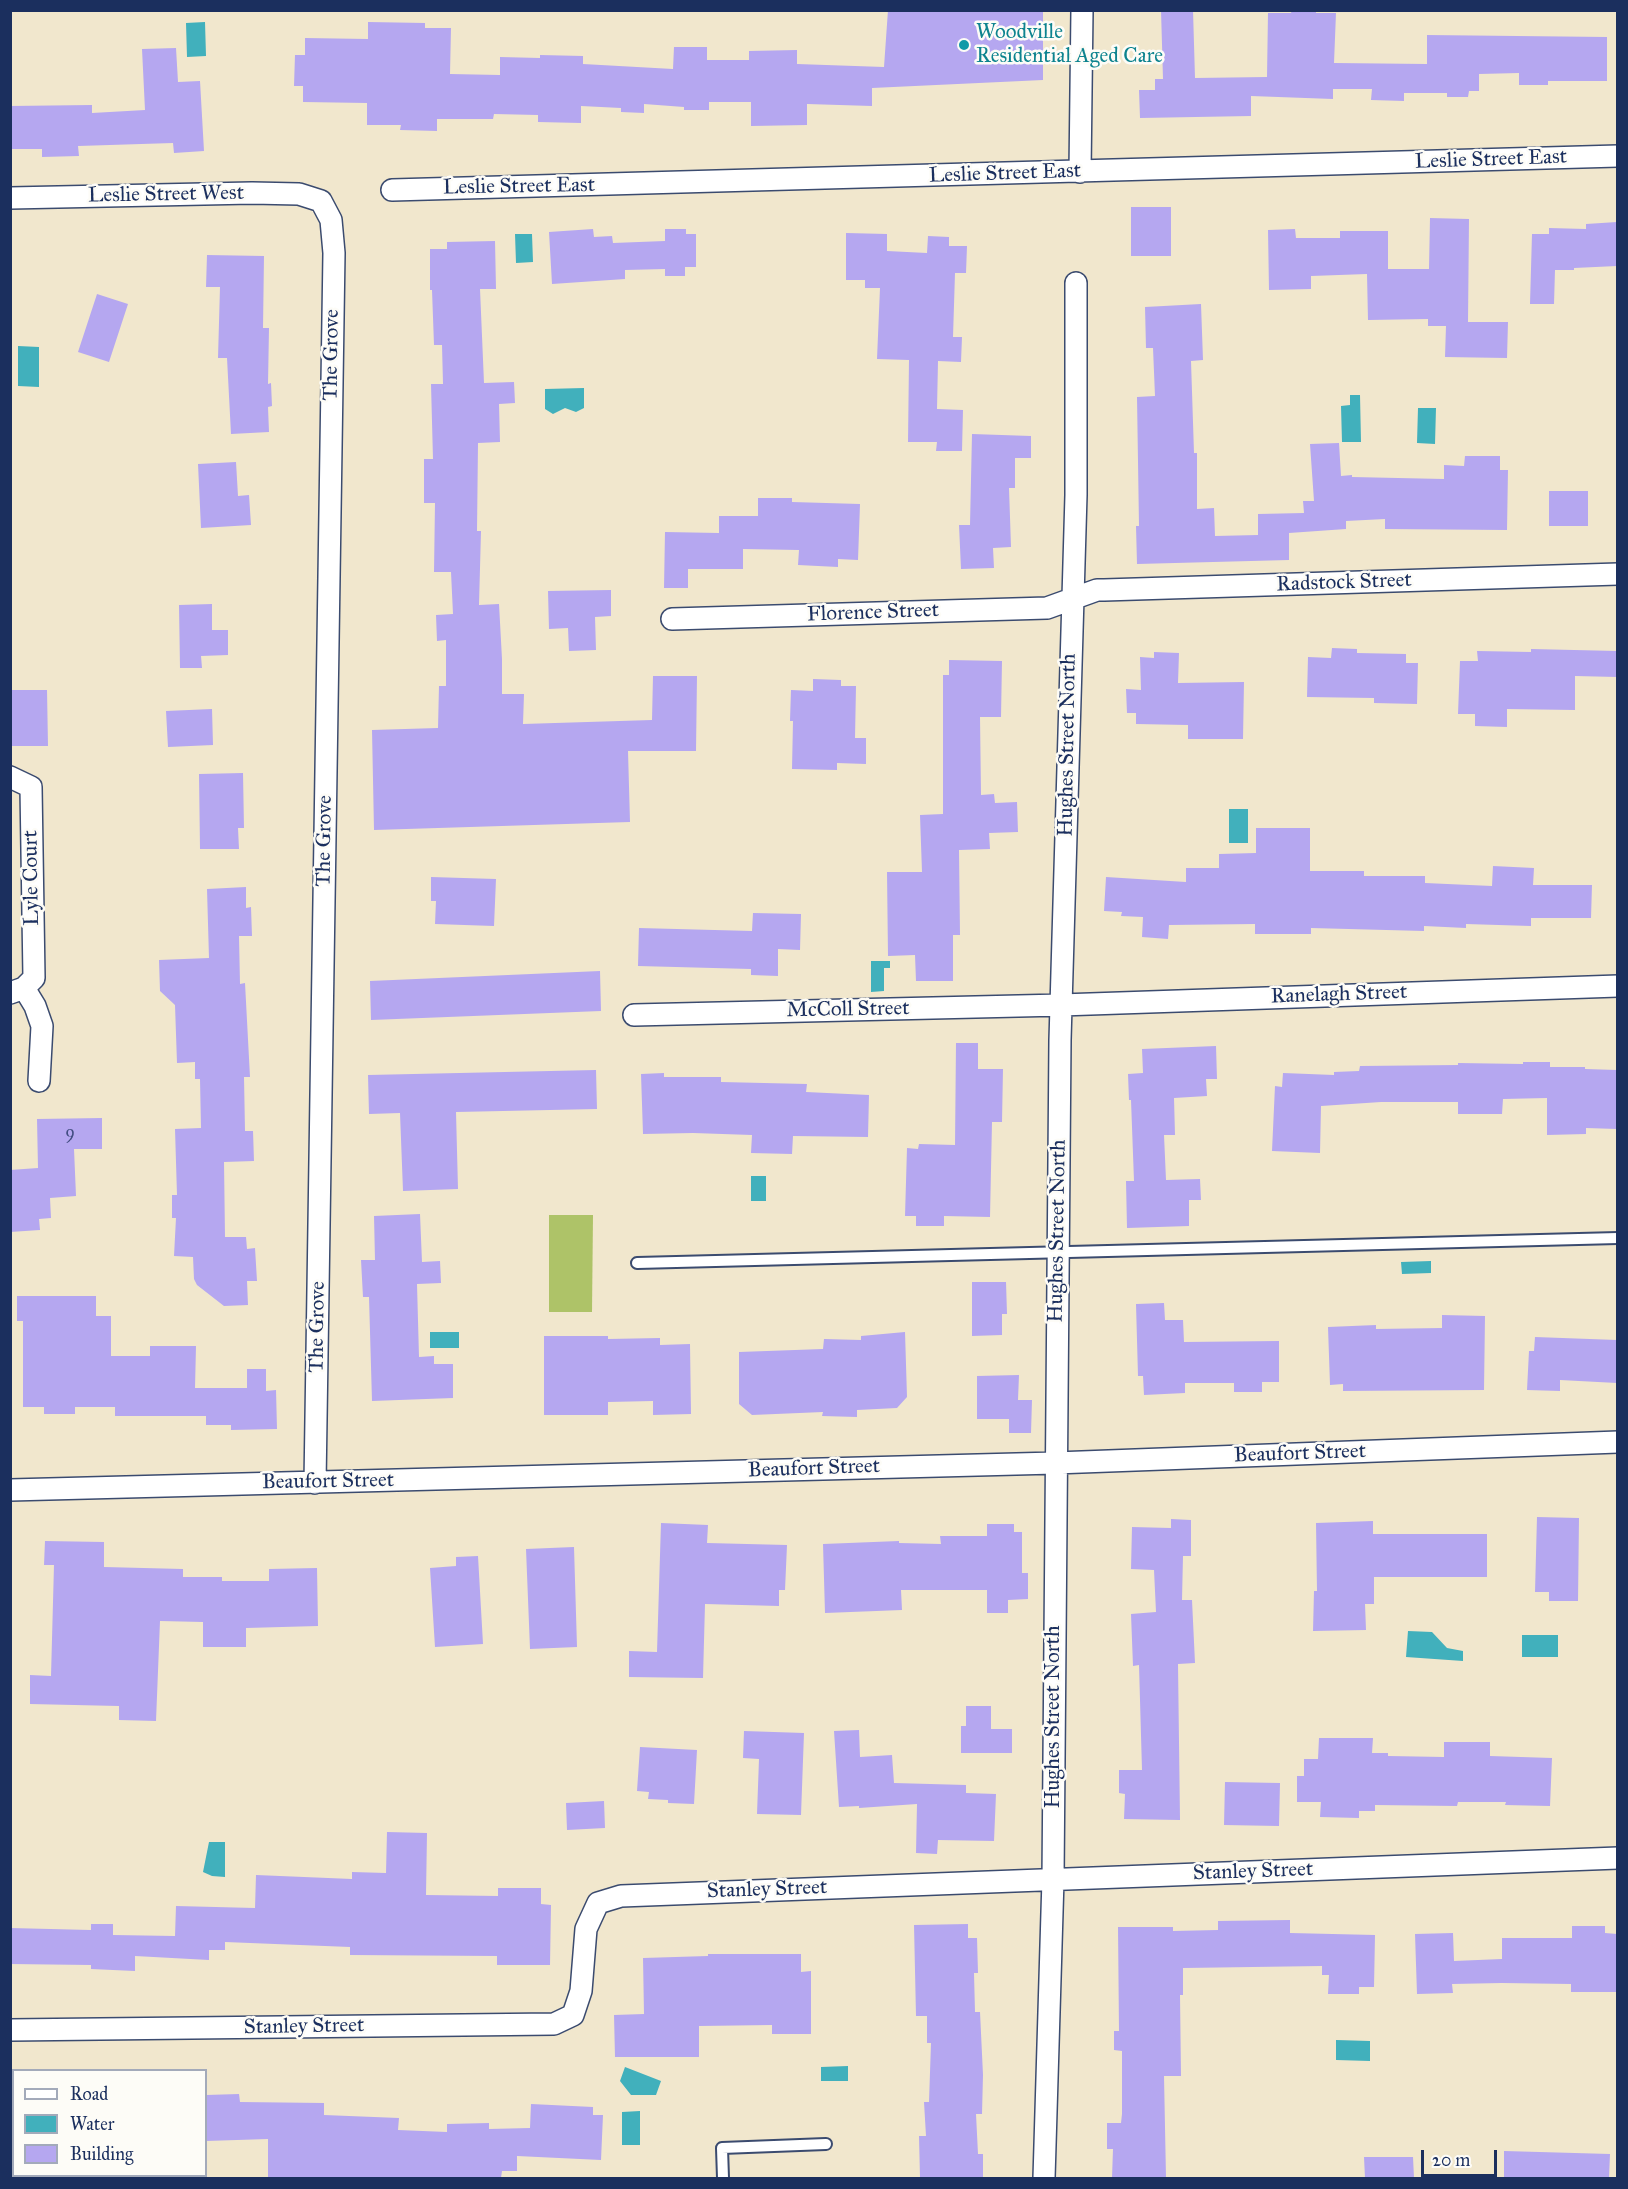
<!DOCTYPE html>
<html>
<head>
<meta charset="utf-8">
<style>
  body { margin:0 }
  #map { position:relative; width:1628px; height:2189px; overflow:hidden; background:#f1e7cd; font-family:"IM FELL Great Primer",serif }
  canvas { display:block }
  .frame { position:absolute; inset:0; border:12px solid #1b2f5e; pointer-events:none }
  .legend { position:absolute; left:12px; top:2069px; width:195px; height:108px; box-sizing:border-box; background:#fdfcf7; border:2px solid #a3aaba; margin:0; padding:8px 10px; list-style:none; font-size:18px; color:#1b2f5e }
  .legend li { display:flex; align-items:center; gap:12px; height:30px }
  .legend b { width:30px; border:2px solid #a3aaba }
  .scale { position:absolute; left:1421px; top:2150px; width:76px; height:27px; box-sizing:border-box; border:3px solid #1b2f5e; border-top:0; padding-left:8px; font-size:18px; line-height:21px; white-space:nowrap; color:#1b2f5e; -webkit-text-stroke:4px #fdfcf7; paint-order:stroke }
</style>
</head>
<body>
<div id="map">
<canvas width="1628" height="2189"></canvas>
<div class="frame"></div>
<ul class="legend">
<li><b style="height:8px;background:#fff"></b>Road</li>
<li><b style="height:16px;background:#41b0bc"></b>Water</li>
<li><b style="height:16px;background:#b5a7f0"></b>Building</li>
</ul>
<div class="scale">20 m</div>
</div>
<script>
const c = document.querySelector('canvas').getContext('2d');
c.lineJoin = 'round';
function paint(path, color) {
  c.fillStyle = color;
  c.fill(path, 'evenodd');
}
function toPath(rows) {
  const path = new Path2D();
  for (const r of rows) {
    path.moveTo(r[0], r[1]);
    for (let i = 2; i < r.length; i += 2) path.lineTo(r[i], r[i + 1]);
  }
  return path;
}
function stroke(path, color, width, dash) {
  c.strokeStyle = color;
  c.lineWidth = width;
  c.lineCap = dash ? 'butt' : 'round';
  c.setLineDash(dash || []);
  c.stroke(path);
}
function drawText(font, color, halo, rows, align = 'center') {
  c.font = font + ' "IM FELL Great Primer",serif';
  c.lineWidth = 5;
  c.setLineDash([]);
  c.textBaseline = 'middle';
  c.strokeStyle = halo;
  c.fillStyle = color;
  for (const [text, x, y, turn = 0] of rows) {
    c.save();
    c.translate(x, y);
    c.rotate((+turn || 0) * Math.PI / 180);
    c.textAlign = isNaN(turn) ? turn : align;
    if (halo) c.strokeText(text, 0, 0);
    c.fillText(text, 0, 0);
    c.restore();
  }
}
paint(toPath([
  [549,1215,593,1215,592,1312,549,1312]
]), '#aec368');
paint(toPath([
  [205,22,206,56,187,57,186,23],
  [515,234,532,234,533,262,516,263],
  [18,346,39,347,39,387,18,386],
  [584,388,584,408,576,412,565,408,553,414,545,409,545,389],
  [1350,395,1360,395,1361,442,1342,442,1341,406,1350,405],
  [1418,408,1436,408,1435,444,1417,443],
  [1229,809,1248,809,1248,843,1229,843],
  [871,961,890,961,890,968,884,968,884,991,871,992],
  [751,1176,766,1176,766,1201,751,1201],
  [1431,1261,1431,1273,1402,1274,1401,1262],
  [430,1332,459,1332,459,1348,430,1348],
  [1408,1631,1432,1632,1447,1648,1463,1651,1463,1661,1406,1657],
  [1522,1635,1558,1635,1558,1657,1522,1657],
  [209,1842,225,1842,225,1877,212,1876,203,1872],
  [1336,2040,1370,2041,1370,2061,1336,2060],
  [848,2066,848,2081,821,2081,821,2067],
  [625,2067,661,2081,656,2095,631,2095,620,2081],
  [640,2111,640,2145,622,2145,622,2112]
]), '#41b0bc');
paint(toPath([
  [888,10,1043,10,1043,80,872,88,872,106,807,104,807,125,751,126,751,102,709,102,709,110,684,110,684,107,644,104,644,113,621,112,621,108,581,106,581,123,538,122,538,115,494,114,493,119,437,119,437,131,400,130,401,125,367,125,367,103,303,102,303,86,294,86,295,55,305,55,305,38,368,39,368,22,425,23,425,28,451,28,450,74,500,75,500,57,540,58,540,55,583,56,583,64,673,69,674,47,707,47,707,60,749,60,749,51,797,50,797,64,884,67],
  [1161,10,1193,10,1195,78,1267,77,1268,13,1291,13,1292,10,1316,10,1316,13,1336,13,1334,63,1427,64,1427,35,1607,37,1607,81,1548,81,1548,85,1519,85,1519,73,1479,74,1479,91,1469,91,1468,97,1447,97,1447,93,1404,93,1404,101,1371,100,1372,89,1333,89,1333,99,1251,96,1251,116,1140,118,1139,90,1155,90,1155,79,1163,79],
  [176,48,178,82,200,81,204,151,174,153,173,143,78,146,79,156,42,157,42,149,10,149,10,106,92,105,92,113,145,110,142,49],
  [1131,207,1171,207,1171,256,1131,256],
  [1430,218,1469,219,1468,322,1508,322,1507,358,1445,357,1446,326,1428,326,1428,319,1368,320,1367,274,1311,276,1311,289,1269,290,1268,230,1295,229,1296,238,1340,238,1340,231,1388,231,1388,269,1429,269],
  [1617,222,1617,266,1574,268,1574,270,1555,270,1554,304,1530,304,1532,234,1549,234,1549,228,1586,229,1586,224],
  [593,229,594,237,612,236,613,243,665,241,665,229,686,229,686,234,696,234,696,267,685,267,685,276,665,276,665,269,625,270,625,279,552,284,549,232],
  [846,233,887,234,887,251,927,253,928,236,949,237,949,246,967,246,966,273,955,273,953,337,962,337,961,362,938,361,937,409,963,410,962,451,936,451,937,442,908,442,909,360,877,359,880,288,865,288,865,280,846,280],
  [495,241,496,289,480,289,484,383,514,382,515,403,499,404,500,442,478,443,477,531,481,531,479,605,499,604,502,659,502,694,524,694,523,724,652,720,653,676,697,676,696,751,628,751,630,822,374,830,372,730,438,728,439,686,446,686,446,640,437,641,436,615,453,614,451,572,434,572,435,503,424,503,424,459,433,459,431,384,443,384,442,345,434,345,432,290,430,290,430,249,447,249,447,242],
  [207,255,264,256,263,328,269,328,268,384,271,383,272,406,268,407,269,432,231,434,227,358,218,358,220,287,206,287],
  [97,294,128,304,109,362,78,352],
  [1201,304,1203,360,1191,361,1194,453,1197,453,1197,509,1214,508,1215,536,1258,535,1258,514,1304,513,1303,501,1314,501,1310,444,1339,443,1341,476,1352,475,1352,477,1444,479,1444,465,1464,466,1465,456,1500,456,1500,470,1508,470,1507,530,1385,529,1385,519,1346,521,1346,529,1289,533,1289,560,1137,564,1136,526,1139,526,1137,397,1155,396,1153,348,1146,348,1145,307],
  [972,434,1031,436,1031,458,1015,458,1015,488,1009,488,1011,547,993,548,994,568,961,569,959,525,970,525],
  [236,462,238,496,249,495,251,525,201,528,198,464],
  [1549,491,1588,491,1588,526,1549,526],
  [758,498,792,498,792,502,860,504,858,560,838,559,838,567,798,565,799,550,743,549,743,569,688,569,688,588,664,588,665,532,719,533,719,516,758,516],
  [611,590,611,616,595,617,596,650,569,651,568,628,549,629,548,591],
  [212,604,212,630,228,630,228,655,201,656,202,668,180,668,179,605],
  [1332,648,1357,649,1357,653,1406,654,1406,663,1418,663,1417,704,1374,703,1374,698,1307,697,1308,657,1331,658],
  [1531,649,1617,651,1617,677,1575,676,1575,710,1507,709,1507,727,1475,726,1475,714,1458,714,1460,661,1478,661,1477,651,1531,652],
  [1154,652,1179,653,1178,683,1244,682,1243,739,1188,739,1188,725,1136,724,1136,713,1127,713,1126,689,1141,690,1140,657,1154,658],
  [949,660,1002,661,1001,717,980,717,981,795,994,794,995,803,1017,802,1018,832,989,833,990,849,959,850,960,935,953,935,953,981,916,981,915,955,888,956,887,872,922,872,920,815,943,814,943,675,949,675],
  [813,679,841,680,841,686,856,686,855,738,866,738,866,764,837,763,837,770,792,769,793,721,790,721,791,690,813,691],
  [10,690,47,690,48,746,10,746],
  [212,709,213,745,168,747,166,711],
  [243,773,244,828,238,828,239,849,200,849,199,774],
  [1256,828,1310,828,1310,871,1364,871,1364,876,1425,876,1425,883,1492,886,1493,866,1534,868,1533,885,1592,885,1591,918,1531,918,1531,926,1466,924,1466,928,1424,926,1424,931,1311,928,1311,934,1255,934,1255,924,1169,925,1168,939,1142,937,1143,917,1121,916,1122,912,1104,911,1106,877,1186,882,1186,868,1219,868,1219,854,1256,853],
  [431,877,496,879,494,926,435,924,436,901,431,901],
  [246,887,246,908,251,907,252,936,239,936,240,984,245,983,250,1077,244,1077,245,1131,253,1131,254,1161,224,1162,225,1237,246,1237,247,1249,255,1248,257,1281,247,1281,248,1305,224,1306,197,1285,194,1279,193,1257,174,1256,176,1218,172,1218,172,1195,177,1195,175,1129,201,1128,200,1079,195,1079,195,1062,177,1063,175,1005,160,991,159,960,209,958,207,889],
  [753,913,801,914,800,950,778,949,778,976,751,975,751,969,638,966,639,928,752,931],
  [600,971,601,1011,371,1020,370,981],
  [956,1043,978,1043,978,1069,1003,1069,1002,1122,992,1122,990,1217,944,1216,944,1226,916,1226,916,1216,905,1216,907,1148,918,1149,919,1144,955,1145],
  [1216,1046,1217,1079,1206,1079,1207,1096,1174,1098,1175,1135,1164,1135,1166,1180,1200,1179,1201,1200,1189,1200,1189,1226,1127,1228,1126,1181,1134,1181,1131,1100,1129,1100,1128,1074,1143,1073,1142,1049],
  [1523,1062,1550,1062,1550,1067,1585,1067,1585,1069,1617,1070,1617,1129,1586,1128,1586,1134,1547,1135,1547,1098,1503,1099,1502,1114,1458,1114,1458,1102,1381,1102,1321,1106,1320,1153,1272,1151,1275,1086,1282,1087,1283,1073,1334,1075,1334,1072,1359,1071,1360,1066,1458,1065,1458,1063,1523,1064],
  [596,1070,597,1109,456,1112,458,1189,403,1191,400,1113,369,1114,368,1075],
  [664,1073,664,1077,721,1077,721,1082,807,1084,806,1092,869,1095,868,1137,793,1136,792,1154,751,1153,752,1135,693,1133,643,1134,641,1074],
  [102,1118,102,1149,74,1149,76,1196,50,1198,51,1218,39,1219,40,1230,10,1232,10,1170,38,1168,37,1119],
  [420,1214,422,1262,440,1261,441,1283,417,1284,419,1357,434,1356,434,1364,453,1364,453,1398,372,1401,369,1297,363,1297,361,1260,375,1260,374,1216],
  [972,1282,1006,1282,1007,1314,1002,1314,1002,1335,972,1336],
  [17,1296,96,1296,96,1316,111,1316,111,1356,150,1356,150,1346,196,1346,195,1388,247,1388,247,1369,266,1369,266,1391,276,1390,277,1429,231,1430,231,1425,206,1425,206,1416,115,1416,115,1407,75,1407,75,1414,44,1414,44,1407,23,1407,23,1321,17,1321],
  [1164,1303,1165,1320,1183,1320,1184,1342,1279,1341,1279,1382,1262,1382,1262,1392,1234,1392,1234,1383,1185,1383,1185,1393,1144,1395,1143,1376,1138,1376,1136,1304],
  [1442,1315,1485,1316,1484,1390,1343,1391,1343,1384,1330,1385,1328,1327,1376,1325,1376,1329,1442,1328],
  [905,1332,907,1397,897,1408,857,1410,857,1417,822,1416,823,1412,752,1415,739,1404,739,1352,823,1349,824,1339,861,1340,861,1336],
  [544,1336,608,1336,608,1339,660,1338,660,1345,690,1344,691,1414,653,1415,653,1401,608,1402,608,1415,544,1415],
  [1535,1337,1617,1340,1617,1383,1560,1380,1560,1391,1527,1390,1529,1351,1534,1351],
  [1019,1375,1018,1400,1032,1400,1031,1433,1009,1433,1009,1419,977,1419,977,1376],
  [1537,1517,1579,1518,1578,1601,1549,1601,1549,1592,1535,1592],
  [1171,1519,1191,1520,1191,1556,1183,1556,1182,1600,1192,1600,1195,1663,1178,1664,1180,1820,1124,1819,1125,1794,1119,1793,1119,1770,1142,1770,1139,1665,1133,1666,1131,1614,1156,1612,1154,1570,1131,1569,1132,1527,1171,1528],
  [1373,1521,1373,1534,1487,1534,1487,1577,1374,1577,1374,1604,1365,1604,1366,1630,1313,1631,1314,1591,1317,1591,1316,1523],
  [661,1523,708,1525,707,1543,787,1545,785,1590,779,1590,779,1606,705,1604,703,1678,629,1677,629,1651,657,1652],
  [987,1524,1014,1524,1014,1532,1022,1532,1022,1573,1028,1573,1028,1599,1008,1600,1008,1613,987,1613,987,1590,901,1590,902,1610,825,1613,823,1544,899,1541,899,1543,941,1544,940,1536,987,1536],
  [45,1541,104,1542,104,1567,183,1569,183,1577,222,1577,222,1581,269,1581,269,1569,317,1568,318,1626,246,1628,246,1647,203,1647,203,1622,160,1621,156,1721,119,1720,119,1706,30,1704,30,1675,51,1676,54,1565,44,1565],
  [574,1547,577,1647,530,1649,526,1549],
  [478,1556,483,1644,435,1647,430,1568,456,1566,456,1557],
  [966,1706,991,1706,991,1729,1012,1729,1012,1753,961,1753,961,1726,966,1726],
  [859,1730,860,1757,892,1755,894,1783,966,1785,966,1793,996,1794,994,1841,938,1840,937,1854,916,1853,917,1804,859,1808,859,1806,839,1807,834,1731],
  [744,1731,804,1733,801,1815,757,1814,759,1759,743,1758],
  [1319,1738,1373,1738,1372,1753,1388,1753,1388,1756,1444,1757,1444,1742,1490,1742,1490,1756,1552,1758,1550,1806,1505,1805,1506,1802,1458,1802,1457,1806,1375,1805,1375,1811,1359,1811,1359,1818,1320,1817,1321,1802,1297,1802,1297,1776,1304,1776,1304,1759,1318,1759],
  [640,1747,697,1750,694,1804,668,1803,668,1800,648,1799,649,1792,637,1791],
  [1225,1782,1280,1783,1279,1826,1224,1825],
  [604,1801,605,1828,567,1830,566,1803],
  [387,1832,427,1833,426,1895,498,1896,498,1888,541,1888,541,1904,551,1905,550,1965,497,1965,497,1956,350,1955,350,1947,225,1942,225,1950,209,1950,209,1960,135,1956,135,1971,91,1969,91,1965,10,1964,10,1928,91,1930,91,1924,113,1924,113,1935,175,1936,176,1906,255,1908,256,1875,352,1879,352,1872,386,1873],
  [1290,1920,1290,1933,1375,1935,1374,1987,1359,1987,1359,1994,1328,1994,1329,1975,1322,1975,1322,1966,1183,1968,1183,1995,1180,1995,1181,2076,1164,2076,1166,2178,1112,2178,1113,2149,1107,2149,1107,2123,1121,2123,1122,2114,1122,2051,1114,2050,1114,2031,1119,2031,1118,1927,1173,1927,1173,1931,1218,1930,1218,1921],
  [968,1924,968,1938,977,1938,978,1973,974,1973,975,2012,980,2012,983,2075,982,2114,976,2114,978,2154,983,2154,983,2178,920,2178,919,2136,926,2136,924,2102,929,2102,931,2043,927,2043,927,2016,916,2016,914,1925],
  [1572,1926,1605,1926,1605,1933,1617,1934,1617,1992,1571,1992,1571,1984,1502,1983,1452,1984,1453,1993,1417,1994,1415,1934,1453,1933,1454,1961,1502,1959,1502,1938,1572,1938],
  [708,1954,801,1954,801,1972,811,1971,811,2034,772,2034,772,2025,699,2026,699,2057,615,2057,614,2015,644,2014,643,1958,708,1956],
  [239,2094,240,2102,324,2103,324,2115,399,2118,398,2130,447,2132,447,2124,489,2123,489,2129,530,2128,531,2104,593,2107,593,2115,603,2115,601,2160,517,2156,517,2171,502,2171,501,2178,268,2178,268,2139,206,2141,206,2095],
  [1504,2151,1610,2154,1609,2178,1504,2178],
  [1364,2157,1413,2157,1414,2178,1365,2178]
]), '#b5a7f0');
const service = toPath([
  [637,1263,1618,1238],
  [723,2178,722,2148,826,2144]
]);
const minor = toPath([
  [1080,172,1082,10],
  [392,190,1618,156],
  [10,198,252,193,299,194,321,201,331,220,334,253,315,1483],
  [672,619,1047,608,1097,590,1104,590,1618,574],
  [10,777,31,787,34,978,24,988,10,993],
  [24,988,35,1006,42,1026,39,1081],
  [634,1015,1061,1005,1618,986],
  [10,1490,1055,1463,1618,1442],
  [10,2030,554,2024,573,2015,581,1991,586,1929,598,1903,621,1896,1618,1858],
  [1044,2178,1053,1879,1060,1040,1076,495,1076,283]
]);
stroke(service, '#3b4b6f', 14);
stroke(minor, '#3b4b6f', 24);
stroke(service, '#fff', 10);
stroke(minor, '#fff', 21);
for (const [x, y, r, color] of [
  [964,45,6,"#0f9aa8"]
]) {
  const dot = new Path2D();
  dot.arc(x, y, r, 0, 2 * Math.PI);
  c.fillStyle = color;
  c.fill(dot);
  stroke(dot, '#fdfcf7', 2);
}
drawText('18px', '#424d82', null, [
  ["9",70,1134]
]);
drawText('21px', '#0d838f', '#fdfcf7', [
  ["Woodville",976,33],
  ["Residential Aged Care",976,57]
], 'left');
drawText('21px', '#1b2f5e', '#fdfcf7', [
  ["Leslie Street East",1491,160,-2],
  ["Leslie Street East",1005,174,-2],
  ["Leslie Street East",519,187,-1],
  ["Leslie Street West",166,195,-1],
  ["The Grove",332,355,-89],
  ["Radstock Street",1344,583,-2],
  ["Florence Street",873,613,-2],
  ["Hughes Street North",1068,745,-89],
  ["The Grove",325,841,-89],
  ["Lyle Court",32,878,-91],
  ["Ranelagh Street",1339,995,-2],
  ["McColl Street",848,1010,-1],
  ["Hughes Street North",1058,1231,-89],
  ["The Grove",318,1327,-89],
  ["Beaufort Street",1300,1454,-2],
  ["Beaufort Street",814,1469,-2],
  ["Beaufort Street",328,1482,-1],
  ["Hughes Street North",1054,1717,-90],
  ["Stanley Street",1253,1872,-2],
  ["Stanley Street",767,1890,-2],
  ["Stanley Street",304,2027,-1]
]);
</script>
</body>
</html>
